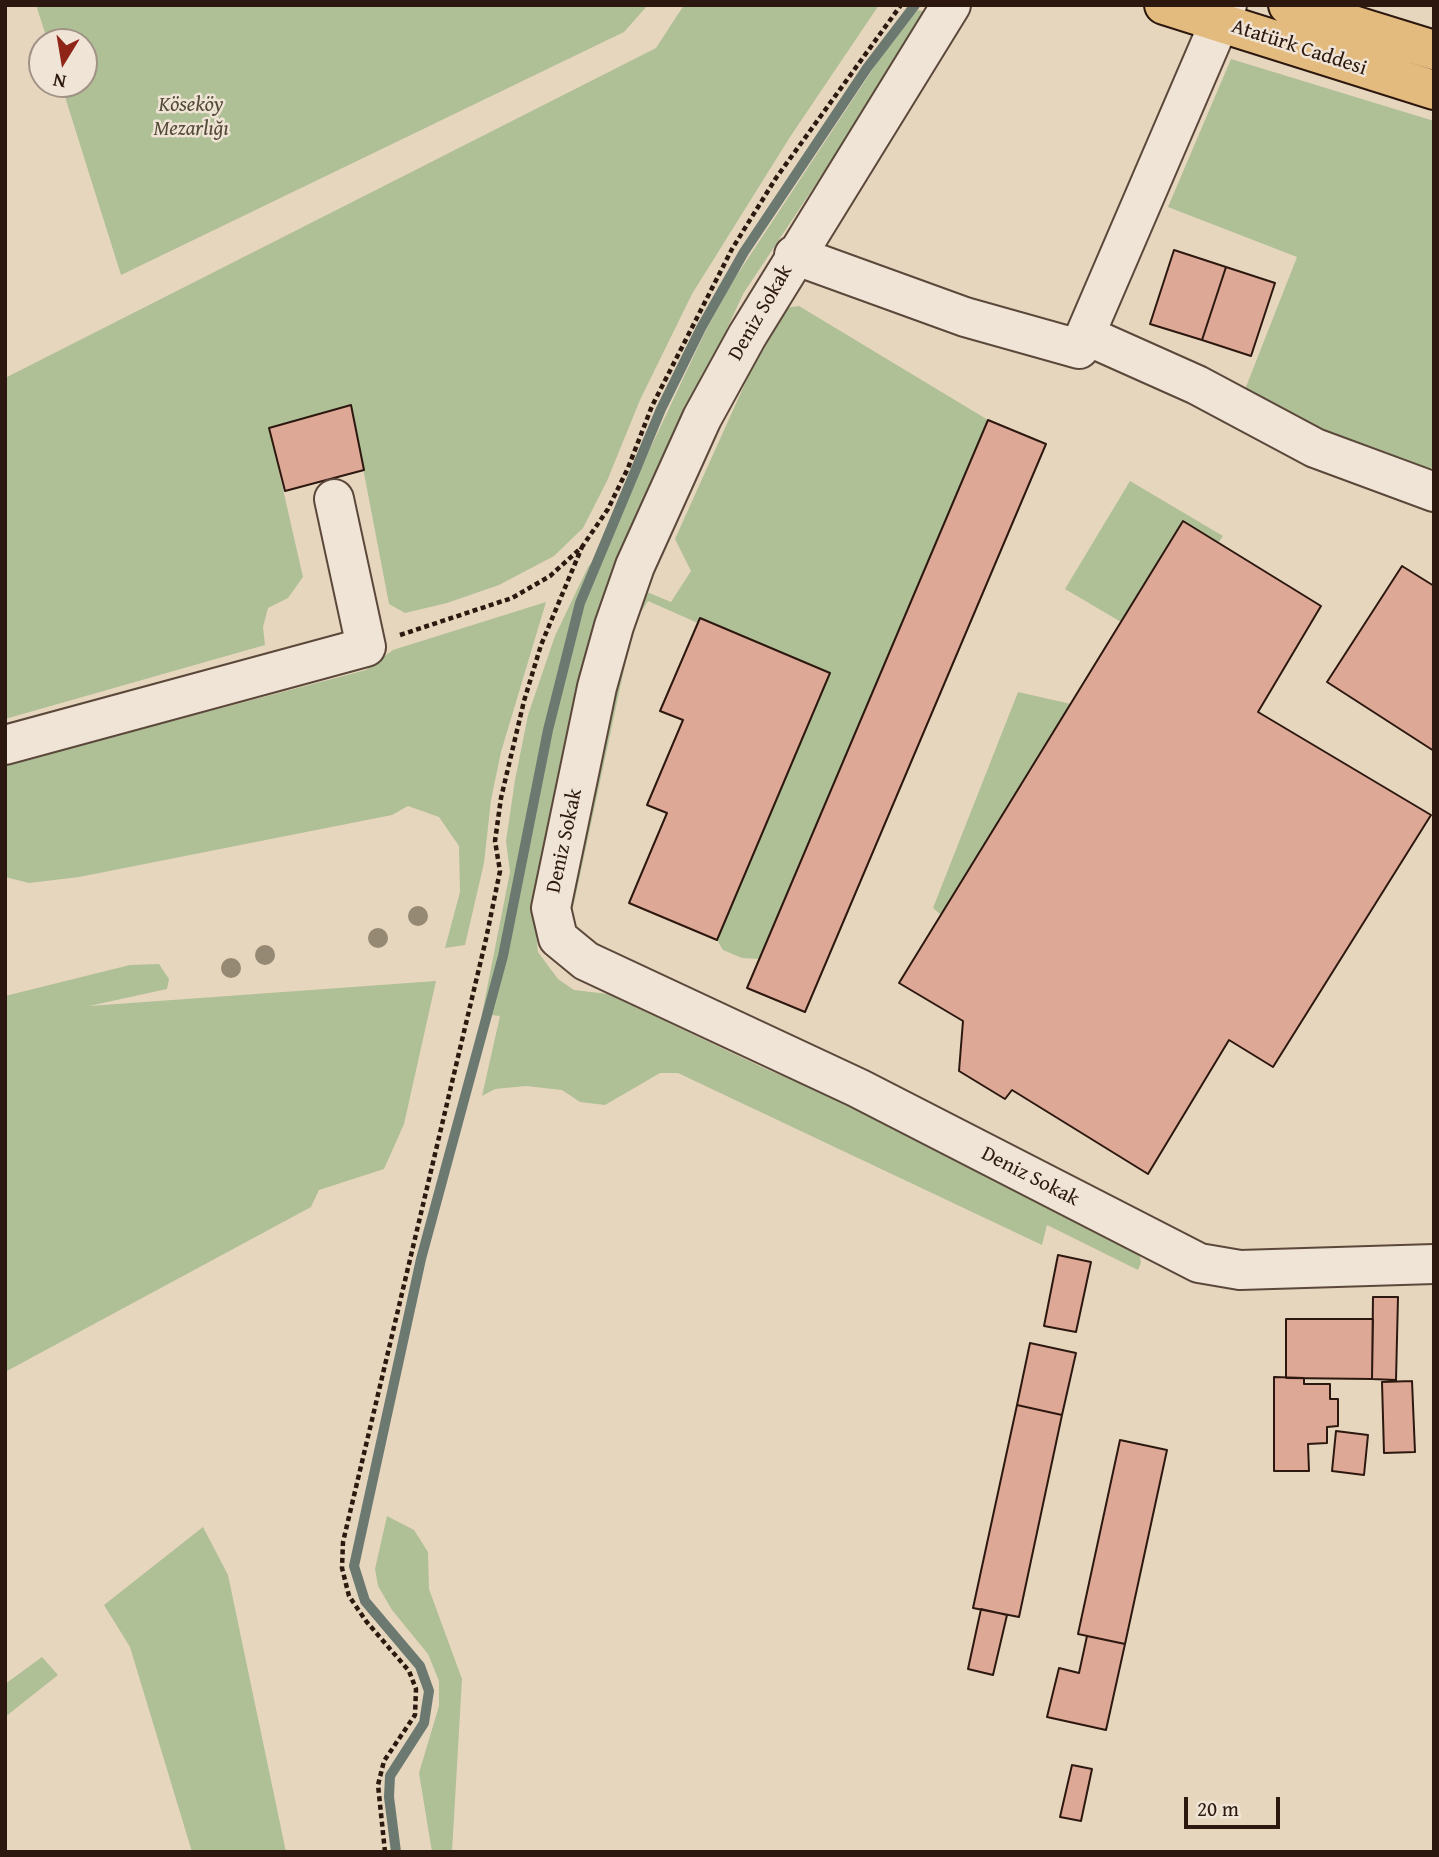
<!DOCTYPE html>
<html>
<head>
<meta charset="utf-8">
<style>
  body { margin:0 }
  #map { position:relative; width:1439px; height:1857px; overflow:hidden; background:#e7d6be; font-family:"Gentium Book Plus",serif }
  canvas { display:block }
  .frame { position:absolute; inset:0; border:7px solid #2c180f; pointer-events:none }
  .north { position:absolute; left:28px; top:28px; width:70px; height:70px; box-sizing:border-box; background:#efe4d5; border:2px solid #a19286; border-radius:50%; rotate:191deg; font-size:19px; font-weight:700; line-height:28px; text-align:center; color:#2c180f }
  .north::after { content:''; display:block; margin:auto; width:24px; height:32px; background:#8f2418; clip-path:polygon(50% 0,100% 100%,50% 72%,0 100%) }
  .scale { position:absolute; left:1184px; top:1797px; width:96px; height:32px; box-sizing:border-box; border:4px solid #2c180f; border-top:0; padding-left:9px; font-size:21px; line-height:24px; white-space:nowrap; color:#2c180f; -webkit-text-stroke:5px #efe4d5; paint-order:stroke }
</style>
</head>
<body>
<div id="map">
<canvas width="1439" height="1857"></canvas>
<div class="frame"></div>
<div class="north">N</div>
<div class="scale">20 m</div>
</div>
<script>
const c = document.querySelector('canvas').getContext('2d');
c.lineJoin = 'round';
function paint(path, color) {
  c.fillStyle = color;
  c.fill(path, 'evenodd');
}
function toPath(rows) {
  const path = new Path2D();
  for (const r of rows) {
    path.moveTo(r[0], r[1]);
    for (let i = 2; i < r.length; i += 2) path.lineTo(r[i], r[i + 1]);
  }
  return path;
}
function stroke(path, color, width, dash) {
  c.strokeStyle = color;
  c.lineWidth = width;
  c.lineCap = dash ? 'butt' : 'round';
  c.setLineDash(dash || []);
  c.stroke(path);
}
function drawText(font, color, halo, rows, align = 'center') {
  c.font = font + ' "Gentium Book Plus",serif';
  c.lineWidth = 5;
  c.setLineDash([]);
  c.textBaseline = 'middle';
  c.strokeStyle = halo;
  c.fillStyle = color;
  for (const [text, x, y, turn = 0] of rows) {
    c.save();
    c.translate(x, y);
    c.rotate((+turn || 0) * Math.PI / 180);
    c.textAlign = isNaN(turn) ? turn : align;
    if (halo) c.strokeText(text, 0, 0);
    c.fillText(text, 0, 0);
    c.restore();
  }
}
paint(toPath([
  [36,5,648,5,624,32,121,275,61,84,84,84,84,42,48,42],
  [684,5,879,5,790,137,692,294,640,400,607,481,583,528,554,556,499,585,447,603,405,613,389,604,351,405,269,428,303,577,288,598,268,608,263,627,265,645,5,719,5,378,656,48],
  [918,10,925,12,918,30,743,294,659,477,597,627,535,924,538,952,558,979,574,990,608,994,766,1069,811,1088,842,1095,1139,1252,1141,1263,1138,1270,1047,1225,1042,1245,678,1073,660,1073,605,1105,580,1102,562,1090,526,1086,495,1089,482,1096,500,1016,482,1014,510,872,506,841,515,780,528,715,555,636,588,567,604,547,704,334,733,281,900,28],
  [1231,59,1434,121,1434,464,1425,478,1321,437,1244,392,1297,257,1168,207],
  [799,306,988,420,759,959,742,958,723,950,717,940,700,618,698,623,648,601,634,623,570,922,566,892,639,596,647,592,671,602,691,571,675,539,770,328,784,308],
  [1130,481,1223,536,1218,543,1183,521,1121,622,1065,589],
  [546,602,501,752,491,800,484,863,465,945,445,948,460,892,459,846,439,817,408,806,392,815,79,877,29,883,5,877,5,765,366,670,393,650],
  [1018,692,1071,704,941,915,933,908],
  [159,964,169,979,167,989,89,1006,436,981,404,1124,384,1169,319,1190,311,1207,5,1372,5,996,130,965],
  [387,1516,414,1530,428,1552,429,1589,462,1679,452,1852,432,1852,419,1773,439,1706,439,1681,428,1654,392,1610,378,1586,375,1569],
  [203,1527,228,1575,286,1852,192,1852,130,1647,104,1605],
  [42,1657,58,1675,5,1717,5,1684]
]), '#afbf96');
stroke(toPath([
  [396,1852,389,1797,390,1776,424,1723,429,1691,420,1666,365,1601,354,1566,421,1259,503,956,548,730,580,603,661,409,701,328,744,252,867,68,915,5]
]), '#6c7971', 10);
const building = toPath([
  [1174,250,1226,267,1202,340,1150,324,1174,250],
  [1226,267,1275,283,1251,356,1202,340,1226,267],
  [351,405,364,470,285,491,269,428,351,405],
  [988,420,1046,444,805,1012,747,988,988,420],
  [1183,521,1321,606,1258,712,1431,815,1273,1067,1229,1040,1148,1174,1012,1090,1005,1099,959,1071,963,1021,899,983,1183,521],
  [1402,566,1434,586,1434,751,1327,682,1402,566],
  [700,618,830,673,717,940,629,903,667,813,647,805,683,720,660,711,700,618],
  [1058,1255,1091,1262,1076,1332,1044,1326,1058,1255],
  [1373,1297,1398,1297,1396,1380,1372,1379,1373,1297],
  [1286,1319,1373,1319,1372,1379,1286,1378,1286,1319],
  [1030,1343,1076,1353,1062,1415,1017,1405,1030,1343],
  [1274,1377,1304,1378,1304,1384,1330,1384,1330,1399,1338,1399,1338,1426,1327,1427,1327,1443,1308,1444,1309,1471,1274,1471,1274,1377],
  [1412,1381,1415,1452,1384,1453,1382,1382,1412,1381],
  [1017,1405,1062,1415,1019,1617,973,1608,1017,1405],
  [1336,1431,1368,1435,1364,1475,1332,1471,1336,1431],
  [1120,1440,1167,1450,1125,1644,1078,1634,1120,1440],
  [981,1609,1007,1615,993,1675,968,1669,981,1609],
  [1087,1636,1125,1644,1106,1730,1047,1717,1059,1668,1079,1673,1087,1636],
  [1072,1765,1092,1769,1081,1821,1060,1817,1072,1765]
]);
paint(building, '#dea896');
stroke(building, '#2c180f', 2);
const minor = toPath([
  [951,5,747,336,702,418,635,566,614,626,597,687,551,908,558,938,586,961,858,1088,1199,1263,1240,1270,1434,1264],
  [794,255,965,317,1079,349,1227,5],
  [1085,335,1197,385,1315,448,1434,492],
  [5,745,366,647,334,499]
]);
const major = toPath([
  [1164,5,1434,90],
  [1288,5,1434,50]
]);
stroke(minor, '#5b483b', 42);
stroke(major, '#2c180f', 42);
stroke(toPath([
  [400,635,512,598,550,576,582,547,608,509,628,468,652,406,732,249,776,178,901,5],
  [385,1852,378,1785,384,1761,415,1715,416,1689,409,1671,366,1621,349,1596,342,1568,343,1542,486,939,500,871,495,841,501,798,524,701,541,645,582,547]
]), '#2c180f', 4.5, [5, 3.5]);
stroke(minor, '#efe4d5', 38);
stroke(major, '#e4bb7f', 38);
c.fillStyle = '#968974';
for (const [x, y] of [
  [418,916],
  [378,938],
  [265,955],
  [231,968]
]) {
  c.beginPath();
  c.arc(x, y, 10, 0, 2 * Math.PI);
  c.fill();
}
drawText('21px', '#2c180f', '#efe4d5', [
  ["Atatürk Caddesi",1299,48,18],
  ["Deniz Sokak",761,313,-60],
  ["Deniz Sokak",565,841,-78],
  ["Deniz Sokak",1030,1177,27]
]);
drawText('italic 21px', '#534a38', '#efe4d5', [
  ["Köseköy",191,106],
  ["Mezarlığı",191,130]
]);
</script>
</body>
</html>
